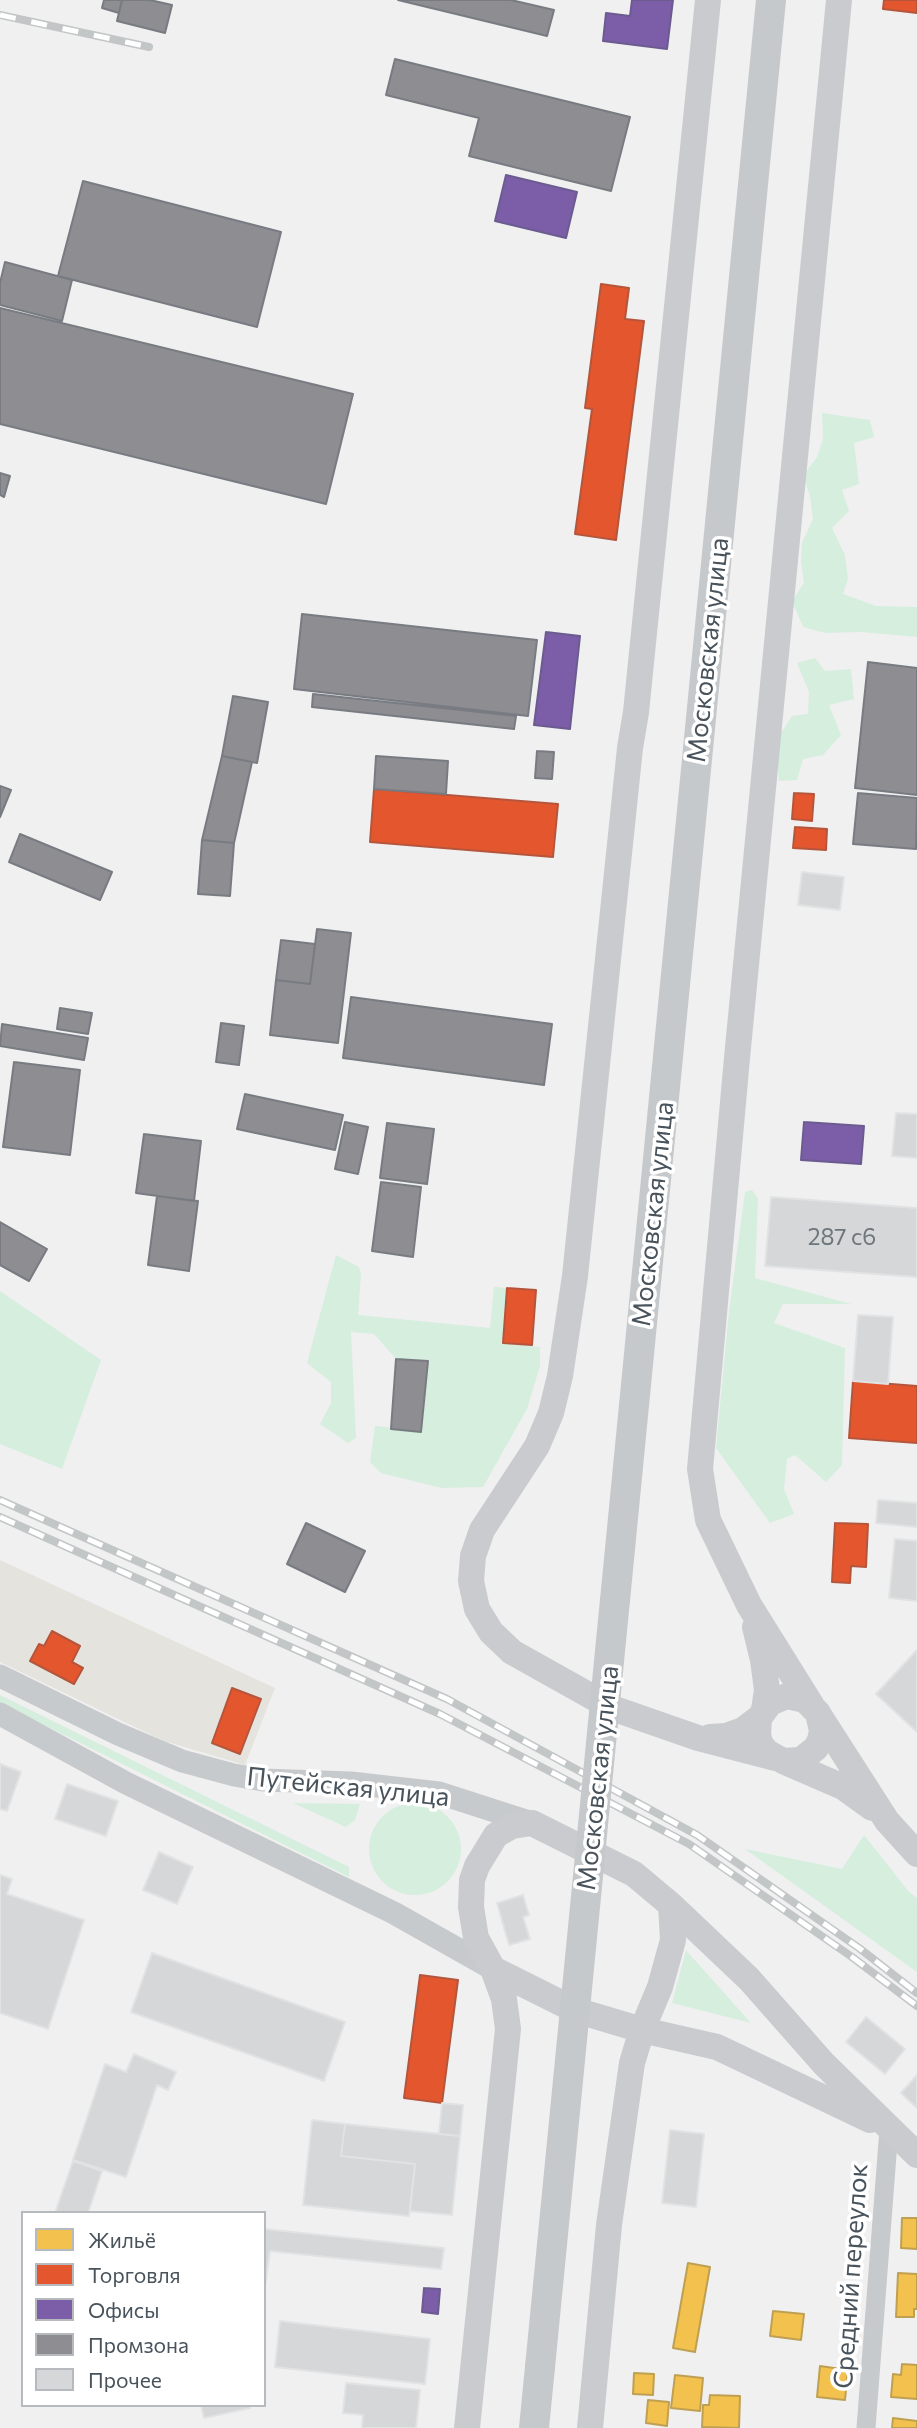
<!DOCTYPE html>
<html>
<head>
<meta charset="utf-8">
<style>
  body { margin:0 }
  #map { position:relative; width:917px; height:2428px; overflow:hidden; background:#f0f0f0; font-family:Commissioner,sans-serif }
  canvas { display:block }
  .legend { position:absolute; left:21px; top:2211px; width:245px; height:196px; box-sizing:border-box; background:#fff; border:2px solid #b6babe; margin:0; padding:9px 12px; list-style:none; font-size:21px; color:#48535c }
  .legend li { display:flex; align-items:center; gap:14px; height:35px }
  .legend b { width:35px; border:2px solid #b6babe }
</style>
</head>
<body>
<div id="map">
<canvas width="917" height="2428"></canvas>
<ul class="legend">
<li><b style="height:19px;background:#f2c14e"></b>Жильё</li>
<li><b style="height:19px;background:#e4572e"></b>Торговля</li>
<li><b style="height:19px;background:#7b5ea7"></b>Офисы</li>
<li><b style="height:19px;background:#8d8d92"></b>Промзона</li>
<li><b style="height:19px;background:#d6d7d8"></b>Прочее</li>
</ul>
</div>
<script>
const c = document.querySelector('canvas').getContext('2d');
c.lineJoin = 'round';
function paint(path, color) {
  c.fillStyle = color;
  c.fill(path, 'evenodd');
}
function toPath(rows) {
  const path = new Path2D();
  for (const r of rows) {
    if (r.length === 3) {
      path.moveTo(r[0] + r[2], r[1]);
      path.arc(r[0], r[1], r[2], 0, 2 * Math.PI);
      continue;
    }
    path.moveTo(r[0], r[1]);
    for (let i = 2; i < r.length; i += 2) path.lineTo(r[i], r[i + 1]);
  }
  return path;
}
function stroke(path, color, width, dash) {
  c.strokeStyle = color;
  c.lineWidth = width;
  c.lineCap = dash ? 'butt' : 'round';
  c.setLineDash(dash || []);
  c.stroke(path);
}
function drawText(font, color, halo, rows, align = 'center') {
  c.font = font + ' Commissioner,sans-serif';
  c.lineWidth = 7;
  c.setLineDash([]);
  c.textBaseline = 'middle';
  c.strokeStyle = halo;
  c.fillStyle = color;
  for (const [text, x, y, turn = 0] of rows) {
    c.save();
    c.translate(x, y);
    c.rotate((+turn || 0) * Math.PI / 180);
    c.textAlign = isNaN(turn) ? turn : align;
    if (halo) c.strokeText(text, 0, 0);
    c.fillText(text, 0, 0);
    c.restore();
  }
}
paint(toPath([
  [0,1560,275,1688,245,1765,164,1741,0,1662]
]), '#e5e3de');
paint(toPath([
  [822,413,870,420,874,437,854,443,859,484,842,490,849,511,832,528,845,555,848,579,843,594,876,606,917,607,917,637,862,632,825,633,803,627,792,601,804,583,801,562,802,543,813,519,810,496,803,476,817,457,823,439],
  [815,658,825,671,851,669,854,699,829,705,841,735,823,755,803,759,797,780,779,781,775,742,792,716,808,714,809,692,797,663],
  [752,1190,758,1198,755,1278,851,1304,783,1304,774,1323,845,1348,842,1465,826,1482,795,1455,787,1459,784,1489,794,1514,770,1523,716,1448,729,1311,745,1192],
  [336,1255,359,1267,361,1274,358,1315,490,1328,494,1287,507,1288,503,1343,540,1347,540,1366,527,1409,483,1487,442,1488,381,1473,370,1462,375,1426,421,1431,427,1362,396,1359,374,1334,351,1332,356,1438,348,1443,320,1424,331,1403,331,1382,307,1363],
  [0,1291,101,1360,62,1469,0,1444],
  [0,1695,349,1867,349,1877,0,1703],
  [293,1803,360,1804,355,1820,346,1827],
  [415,1849,46],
  [864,1835,909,1892,917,1898,917,1972,745,1849,842,1869],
  [686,1950,692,1957,751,2023,672,2003]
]), '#d5eede');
const homes = toPath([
  [902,2218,917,2218,917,2249,901,2248,902,2218],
  [688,2263,710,2267,695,2352,673,2348,688,2263],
  [898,2273,917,2274,917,2309,914,2309,914,2317,896,2317,898,2273],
  [773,2311,804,2314,801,2340,770,2336,773,2311],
  [902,2364,917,2365,917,2399,891,2397,893,2374,901,2375,902,2364],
  [820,2366,848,2370,845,2400,817,2397,820,2366],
  [634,2373,654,2374,653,2395,633,2394,634,2373],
  [675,2375,703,2378,700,2411,671,2408,675,2375],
  [710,2395,740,2396,739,2428,702,2427,703,2405,709,2405,710,2395],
  [648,2400,669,2402,667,2426,646,2423,648,2400],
  [893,2418,917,2421,917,2428,892,2428,893,2418]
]);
paint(homes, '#f2c14e');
stroke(homes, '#bfa052', 2);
const shops = toPath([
  [884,0,917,0,917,13,883,9,884,0],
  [601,284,629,288,625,319,644,321,616,540,575,534,592,409,585,408,601,284],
  [374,789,558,804,553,857,370,842,374,789],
  [794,793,814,794,812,821,792,819,794,793],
  [795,827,827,829,826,850,793,848,795,827],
  [507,1288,536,1290,532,1345,503,1343,507,1288],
  [853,1381,917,1386,917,1443,849,1438,853,1381],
  [835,1523,868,1524,866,1567,851,1566,850,1583,832,1582,835,1523],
  [52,1631,80,1646,72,1662,83,1668,74,1684,30,1661,39,1644,44,1646,52,1631],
  [232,1688,261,1699,240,1754,212,1743,232,1688],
  [420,1975,458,1980,442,2103,404,2098,420,1975]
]);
paint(shops, '#e4572e');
stroke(shops, '#b5563c', 2);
const offices = toPath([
  [632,0,673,0,667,49,603,41,606,13,630,16,632,0],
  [506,175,577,192,566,238,495,221,506,175],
  [546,632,580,636,570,729,534,725,546,632],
  [804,1122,864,1126,861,1164,801,1160,804,1122],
  [424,2288,440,2289,438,2314,422,2312,424,2288]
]);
paint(offices, '#7b5ea7');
stroke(offices, '#6c5b90', 2);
const industry = toPath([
  [104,0,122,0,119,13,102,8,104,0],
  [122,0,150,0,172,5,165,33,117,21,122,0],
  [398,0,511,0,554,10,547,36,398,0],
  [395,59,630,117,611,191,469,156,479,118,386,95,395,59],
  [83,181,281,232,257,327,58,276,83,181],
  [5,262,72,280,62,321,0,305,0,283,5,262],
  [0,308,353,394,326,504,0,424,0,308],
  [0,473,10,476,4,497,0,495,0,473],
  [302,614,537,640,528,716,294,689,302,614],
  [868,662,917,668,917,795,855,788,868,662],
  [313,694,516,716,514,729,312,707,313,694],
  [233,696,268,702,257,763,222,756,233,696],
  [537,751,554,752,552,779,535,778,537,751],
  [222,756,252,762,234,843,202,840,222,756],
  [376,756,448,761,446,794,374,789,376,756],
  [0,786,11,790,0,817,0,786],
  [858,793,917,798,916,849,853,844,858,793],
  [20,834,112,872,100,900,9,862,20,834],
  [202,840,234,843,230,896,198,894,202,840],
  [317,929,351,933,338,1043,270,1035,276,980,310,984,317,929],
  [281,940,315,944,310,984,276,980,281,940],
  [351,997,552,1024,544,1085,343,1058,351,997],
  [60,1008,92,1013,88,1034,57,1029,60,1008],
  [221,1023,244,1026,239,1065,216,1062,221,1023],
  [2,1024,88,1038,84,1060,0,1046,2,1024],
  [14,1062,80,1070,70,1155,3,1147,14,1062],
  [245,1094,343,1115,335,1150,237,1129,245,1094],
  [345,1122,368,1127,358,1174,335,1169,345,1122],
  [387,1123,434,1129,427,1184,380,1178,387,1123],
  [144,1134,201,1141,194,1201,136,1193,144,1134],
  [381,1182,421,1187,413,1257,372,1251,381,1182],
  [157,1196,198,1201,189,1271,148,1265,157,1196],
  [0,1222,47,1249,29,1281,0,1265,0,1222],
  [396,1359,428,1361,421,1432,391,1429,396,1359],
  [306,1523,365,1551,345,1592,287,1564,306,1523]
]);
paint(industry, '#8d8d92');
stroke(industry, '#787c82', 2);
const building = toPath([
  [802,872,844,877,840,910,798,905,802,872],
  [896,1113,917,1114,917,1158,892,1156,896,1113],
  [771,1197,917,1208,917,1277,765,1266,771,1197],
  [858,1315,893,1317,888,1384,853,1381,858,1315],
  [878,1500,917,1503,917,1527,876,1523,878,1500],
  [895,1539,917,1541,917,1601,889,1598,895,1539],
  [917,1650,917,1732,876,1694,917,1650],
  [0,1764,21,1772,7,1811,0,1809,0,1764],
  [67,1784,118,1801,106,1836,55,1819,67,1784],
  [159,1852,193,1867,177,1904,143,1890,159,1852],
  [0,1875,12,1879,7,1894,84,1920,48,2029,0,2013,0,1875],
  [523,1895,529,1915,523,1917,530,1939,509,1945,497,1903,523,1895],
  [152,1953,345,2022,324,2081,131,2012,152,1953],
  [866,2017,905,2049,885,2074,846,2042,866,2017],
  [134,2054,176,2072,168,2090,157,2085,126,2177,73,2160,105,2064,126,2072,134,2054],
  [917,2075,917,2108,901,2093,917,2075],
  [442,2103,463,2105,460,2136,439,2134,442,2103],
  [312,2120,345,2124,341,2156,415,2164,409,2216,303,2205,312,2120],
  [345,2124,460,2136,452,2215,410,2211,415,2164,341,2156,345,2124],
  [670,2130,704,2134,696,2207,662,2203,670,2130],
  [73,2161,102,2171,88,2213,55,2213,73,2161],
  [264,2229,444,2248,441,2269,270,2251,264,2294,264,2229],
  [280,2321,430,2339,425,2384,275,2367,280,2321],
  [346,2383,420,2390,416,2428,362,2428,363,2415,343,2413,346,2383],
  [201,2405,250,2405,250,2408,204,2418,201,2405]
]);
paint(building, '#d6d7d8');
stroke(building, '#e1e2e3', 2);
stroke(toPath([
  [866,2428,889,2129]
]), '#c7cacc', 19);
stroke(toPath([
  [0,1676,118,1734,182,1761,234,1775,263,1780,351,1783,439,1793,532,1823],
  [0,1714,126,1783,394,1913,493,1969]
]), '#c7cacc', 23);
stroke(toPath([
  [708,0,636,712,630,748,575,1276,560,1376,551,1413,537,1446,482,1530,473,1556,471,1581,477,1609,491,1632,512,1652,612,1708,698,1738,775,1758],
  [755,1627,763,1660,767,1690,764,1710],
  [812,1706,749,1605,708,1520,700,1469,737,1058,839,0],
  [819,1715,887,1821,917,1854],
  [710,1737,726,1736,743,1730,759,1718,770,1703,787,1696,805,1700,818,1713,822,1731,820,1740,816,1748,801,1760,783,1761,767,1752,761,1745,758,1736,759,1718],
  [783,1761,843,1787,872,1808],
  [493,1969,575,2010,642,2030,717,2047,870,2120],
  [467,2428,508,2029,504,1999,493,1969,476,1938,471,1907,472,1880,477,1866,496,1835,512,1826,532,1823,634,1874,671,1905,749,1979,824,2064,917,2155],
  [590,2428,609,2225,632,2063,642,2030,660,1987,673,1940,671,1905]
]), '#c9cbce', 26);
stroke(toPath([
  [615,1600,771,0],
  [534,2428,540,2367]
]), '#c6c9cb', 30);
const rail = toPath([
  [0,15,149,47],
  [0,1500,447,1699,697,1835,859,1948,917,1993],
  [0,1517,440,1714,689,1844,852,1957,917,2006]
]);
stroke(rail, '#c3c6c7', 8);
stroke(rail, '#fff', 5, [16]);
stroke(toPath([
  [540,2367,615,1600]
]), '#c6c9cb', 30);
drawText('23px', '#6d767c', null, [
  ["287 с6",842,1237]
]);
drawText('26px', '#48535c', '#fff', [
  ["Московская улица",708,650,-84],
  ["Московская улица",653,1214,-84],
  ["Московская улица",598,1778,-84],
  ["Путейская улица",348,1787,6],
  ["Средний переулок",851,2276,-86]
]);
</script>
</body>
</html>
